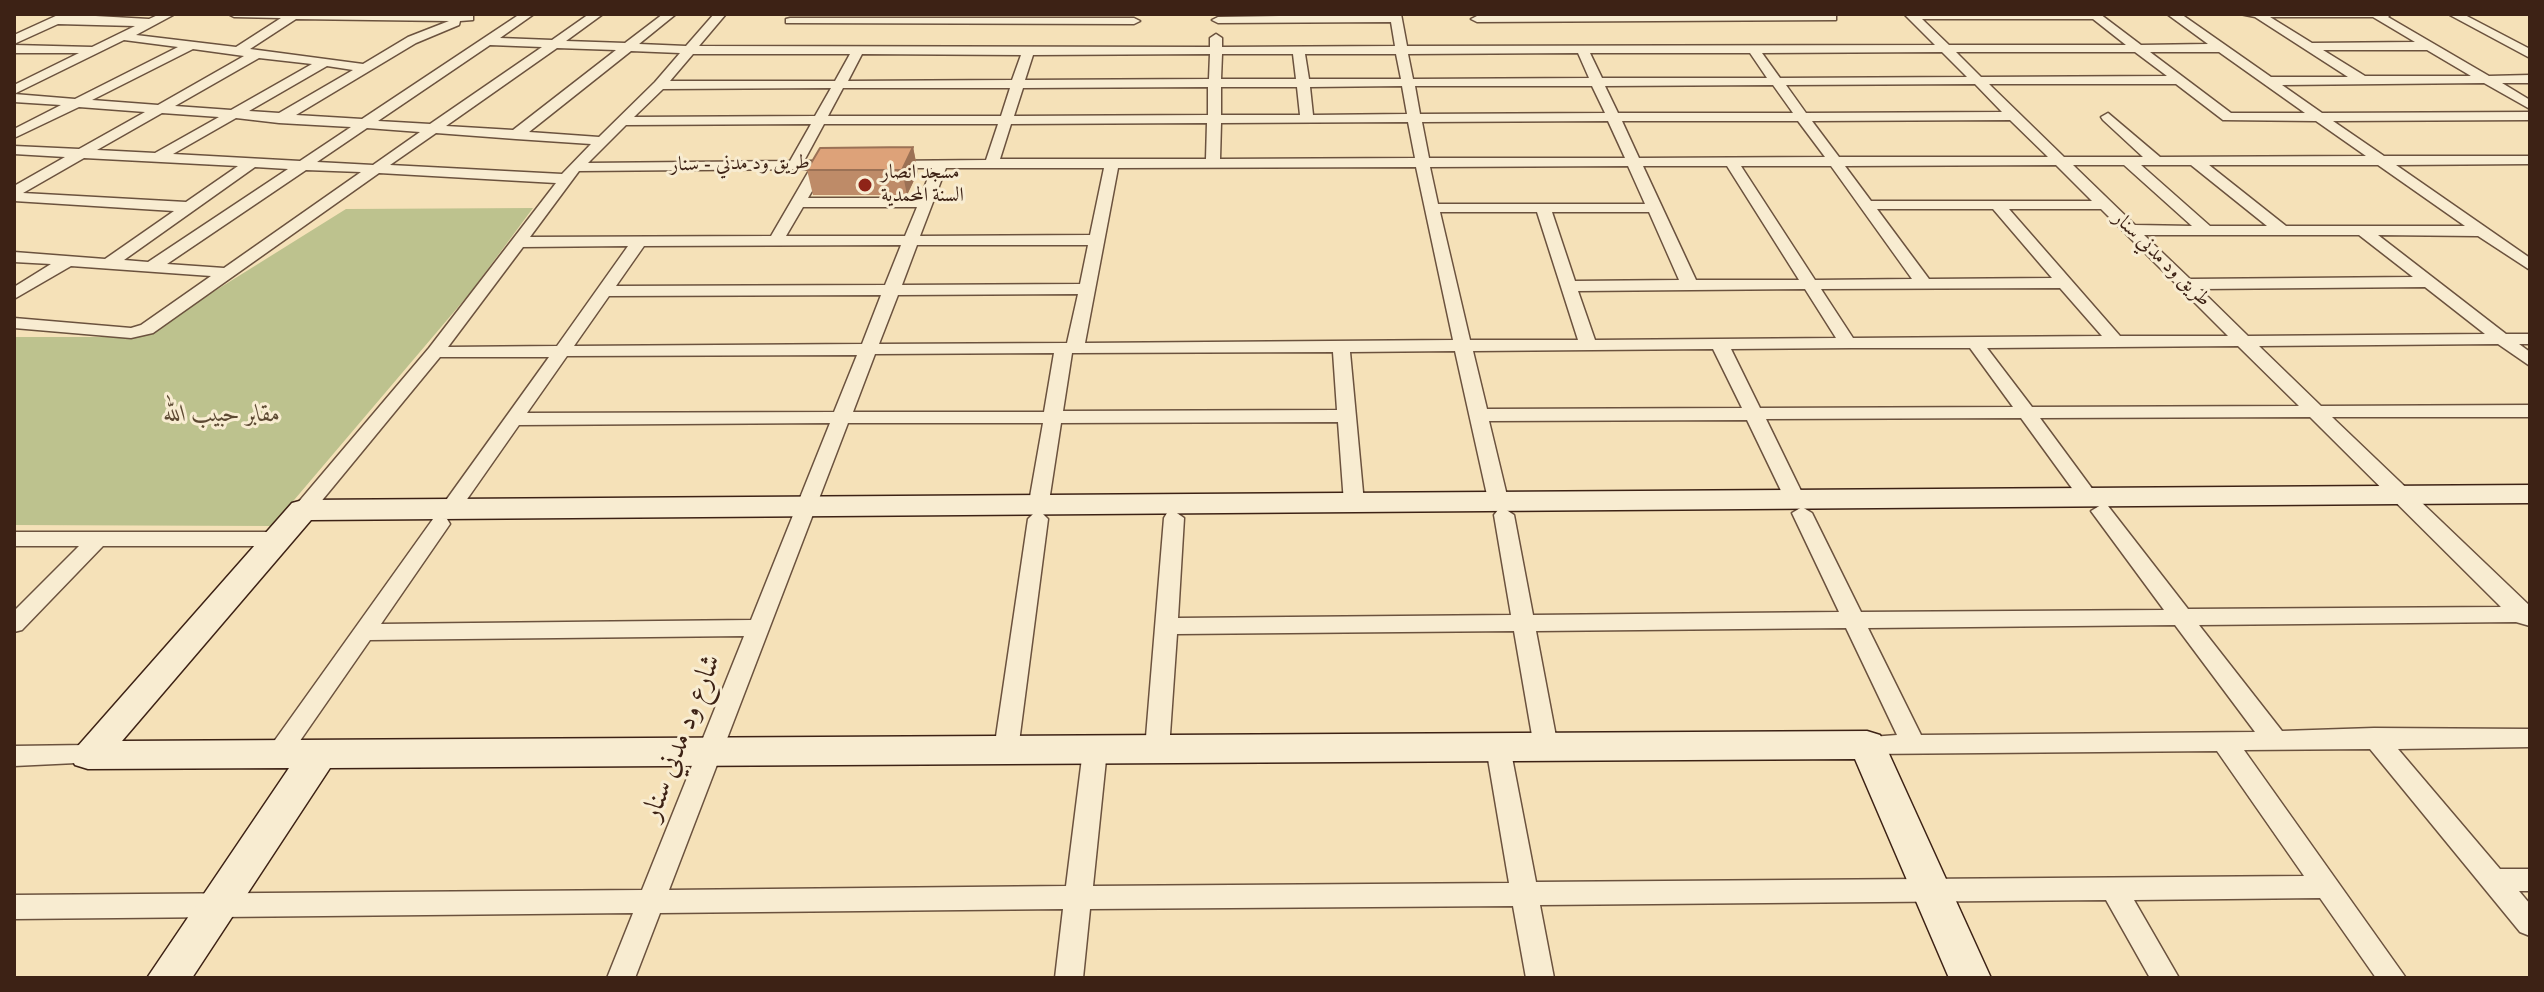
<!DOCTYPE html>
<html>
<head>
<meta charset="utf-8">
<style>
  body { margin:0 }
  #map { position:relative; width:2544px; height:992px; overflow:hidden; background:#f5e1b8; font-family:"IM FELL Double Pica",serif }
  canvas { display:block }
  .frame { position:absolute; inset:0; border:16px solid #3d2215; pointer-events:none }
</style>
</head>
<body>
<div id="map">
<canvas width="2544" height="992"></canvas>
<div class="frame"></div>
</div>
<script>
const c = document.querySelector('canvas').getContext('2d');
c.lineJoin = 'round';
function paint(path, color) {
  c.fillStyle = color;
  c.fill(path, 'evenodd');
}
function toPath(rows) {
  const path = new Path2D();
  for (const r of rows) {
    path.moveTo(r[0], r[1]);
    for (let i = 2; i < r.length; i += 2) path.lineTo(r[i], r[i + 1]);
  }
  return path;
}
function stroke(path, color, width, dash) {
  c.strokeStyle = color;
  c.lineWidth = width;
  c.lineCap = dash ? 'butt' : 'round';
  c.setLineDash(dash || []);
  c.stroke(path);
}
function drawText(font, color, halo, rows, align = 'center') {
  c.font = font + ' "IM FELL Double Pica",Amiri,serif';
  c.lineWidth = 6;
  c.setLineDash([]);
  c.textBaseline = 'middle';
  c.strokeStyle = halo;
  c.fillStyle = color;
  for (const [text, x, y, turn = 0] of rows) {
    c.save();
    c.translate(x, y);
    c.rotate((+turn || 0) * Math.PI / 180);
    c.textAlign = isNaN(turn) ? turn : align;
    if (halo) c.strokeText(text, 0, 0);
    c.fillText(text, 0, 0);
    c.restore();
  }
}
paint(toPath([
  [533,208,470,293,272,526,14,525,14,337,141,337,346,209]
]), '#bdc28e');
const street = toPath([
  [60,14,149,19,160,14,175,14,136,35,236,47,281,18,234,17,228,14,473,16,473,20,460,21,459,25,416,43,296,115,362,119,520,14,534,14,500,38,552,40,589,14,603,14,566,41,625,43,663,14,676,14,639,44,686,46,714,14,726,14,699,46,1210,47,1210,38,1216,34,1222,38,1222,47,1395,46,1391,22,1218,23,1212,20,1218,17,1401,14,1407,46,1935,45,1904,14,2100,14,2141,45,2208,44,2167,14,2181,14,2271,77,2348,77,2255,17,2240,14,2391,14,2388,17,2489,76,2530,75,2530,83,2502,83,2530,100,2530,109,2484,83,2282,85,2322,113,2530,112,2530,120,2333,121,2384,156,2530,156,2530,164,2396,165,2530,258,2530,270,2478,236,2378,235,2506,334,2530,334,2530,344,2519,344,2530,352,2530,366,2498,344,2259,346,2321,406,2530,405,2530,417,2332,417,2530,606,2530,626,2516,622,2199,625,2282,731,2374,728,2530,729,2530,747,2398,749,2500,869,2530,869,2530,891,2519,891,2530,904,2530,936,2520,932,2370,749,2244,750,2406,978,2376,978,2320,898,2134,900,2179,978,2150,978,2106,900,1540,905,1554,978,1526,978,1513,906,1090,909,1083,978,1055,978,1063,909,660,913,635,978,607,978,633,913,14,919,14,895,642,890,744,636,370,640,286,761,277,763,268,761,265,754,433,519,447,519,450,524,381,624,751,620,830,423,519,425,456,515,449,516,439,510,549,357,440,357,310,515,296,515,293,510,296,505,429,348,556,183,379,173,153,333,131,338,14,328,14,318,131,328,141,325,211,276,71,266,14,299,14,287,51,264,14,262,14,252,105,259,174,211,14,201,14,186,65,157,14,154,14,146,79,149,145,112,79,107,14,138,14,129,61,105,14,102,14,94,75,99,178,47,124,40,14,94,14,85,79,53,14,53,14,45,92,47,135,26,58,24,14,44,14,35,60,14],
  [2270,17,2373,17,2415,42,2312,43,2270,17],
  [296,19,449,21,408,37,363,64,250,49,296,19],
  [1922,19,2093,19,2126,45,1949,45,1922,19],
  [490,45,542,47,430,124,378,121,490,45],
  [557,48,616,50,513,130,446,126,557,48],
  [193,49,244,56,158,105,92,100,193,49],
  [2323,50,2427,50,2471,76,2365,76,2323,50],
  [631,51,680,53,655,82,599,137,529,132,631,51],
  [1942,52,1967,77,1780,78,1762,53,1942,52],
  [1956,52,2135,52,2167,76,1981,77,1956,52],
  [2150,52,2219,52,2305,113,2231,113,2150,52],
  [1578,53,1589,78,1413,79,1408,54,1578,53],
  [1590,53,1750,53,1767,78,1602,78,1590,53],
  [693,54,850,54,835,81,670,81,693,54],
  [862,54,1021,55,1012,80,848,81,862,54],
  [1210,54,1209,79,1025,80,1033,55,1210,54],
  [1222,54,1293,54,1296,79,1221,79,1222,54],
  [1305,54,1396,54,1401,79,1309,79,1305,54],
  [259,58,312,64,231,110,175,106,259,58],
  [327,66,353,70,279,113,249,111,327,66],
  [1975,84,2002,112,1806,113,1786,85,1975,84],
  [1989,84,2176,84,2223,120,2316,121,2366,156,2160,157,2108,113,2101,117,2103,120,2143,157,2064,157,1989,84],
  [1773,85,1793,113,1618,113,1605,86,1773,85],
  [1402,86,1407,114,1313,115,1310,87,1402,86],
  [1415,86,1592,86,1605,113,1420,114,1415,86],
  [1208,87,1208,115,1014,116,1023,88,1208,87],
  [1221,87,1297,87,1300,115,1221,115,1221,87],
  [831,88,815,116,634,117,663,89,831,88],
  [843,88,1010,88,1001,116,828,116,843,88],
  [162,113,219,117,155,153,97,150,162,113],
  [236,118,279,123,351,127,300,161,173,154,236,118],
  [2010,120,2048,157,1839,157,1812,121,2010,120],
  [1608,121,1625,158,1429,158,1422,122,1608,121],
  [1622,121,1798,121,1825,157,1639,158,1622,121],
  [1408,122,1415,158,1220,159,1221,123,1408,122],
  [1207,123,1206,159,1000,159,1011,124,1207,123],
  [811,124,790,161,588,163,626,125,811,124],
  [824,124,998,124,986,160,886,161,886,167,891,168,932,168,920,198,808,198,825,169,842,165,835,161,804,161,824,124],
  [367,128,420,132,373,165,317,162,367,128],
  [436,133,516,139,591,144,562,174,390,165,436,133],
  [84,158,238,166,186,202,23,193,84,158],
  [2056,165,2092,201,1871,201,1845,166,2056,165],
  [2073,165,2124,165,2192,226,2135,225,2073,165],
  [2141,165,2191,165,2267,226,2210,226,2141,165],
  [2209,165,2378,165,2465,226,2286,226,2209,165],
  [1628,166,1645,204,1438,204,1430,167,1628,166],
  [1643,166,1727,166,1799,280,1696,280,1643,166],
  [1741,166,1831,166,1912,279,1815,280,1741,166],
  [255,167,288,169,148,262,124,260,255,167],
  [1416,167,1453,340,1085,343,1118,168,1416,167],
  [946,168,1104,168,1090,235,920,236,946,168],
  [810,169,771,236,530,237,579,171,810,169],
  [306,170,361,172,224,268,167,264,306,170],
  [803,207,917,207,905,236,786,236,803,207],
  [1877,209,1993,209,2052,278,1929,279,1877,209],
  [2009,209,2101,209,2228,336,2120,336,2009,209],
  [1440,212,1537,212,1578,340,1470,340,1440,212],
  [1552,212,1649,212,1679,280,1575,281,1552,212],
  [2144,235,2359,235,2413,277,2190,279,2144,235],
  [901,245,885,285,616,286,644,246,901,245],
  [917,245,1088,245,1080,284,902,285,917,245],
  [628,246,557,346,448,347,523,247,628,246],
  [2425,287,2485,334,2248,336,2200,289,2425,287],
  [2060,288,2102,336,1853,338,1821,289,2060,288],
  [1805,289,1836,338,1595,340,1578,291,1805,289],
  [1078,294,1067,343,879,344,898,295,1078,294],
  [881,295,862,344,574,346,609,296,881,295],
  [2238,346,2299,406,2032,407,1987,348,2238,346],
  [1851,348,1970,348,2013,407,1760,408,1731,349,1851,348],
  [1713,349,1742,408,1487,409,1473,351,1713,349],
  [1455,351,1489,504,1498,510,1494,515,1511,615,1178,618,1184,518,1174,511,1167,513,1164,518,1145,749,1148,756,1157,758,1166,756,1169,749,1177,634,1514,631,1534,747,1537,754,1546,756,1555,754,1558,747,1536,631,1846,628,1897,735,1858,738,1855,745,1858,752,1867,754,2217,751,2304,876,1536,882,1510,747,1507,740,1498,738,1489,740,1486,747,1509,883,1093,886,1107,750,1104,743,1095,741,1086,743,1083,750,1066,886,669,890,848,423,1043,423,1028,508,1034,513,1028,519,994,750,997,757,1006,759,1015,757,1018,750,1048,519,1042,513,1048,508,1061,423,1338,422,1344,503,1354,509,1364,503,1350,352,1455,351],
  [1333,352,1337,410,1063,411,1072,353,1333,352],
  [1054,353,1044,412,853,412,875,354,1054,353],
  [857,355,834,412,527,413,567,356,857,355],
  [2310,417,2501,607,2188,609,2108,506,2101,505,2091,511,2164,610,1861,612,1812,513,1802,507,1792,513,1839,612,1533,615,1514,515,1505,509,1509,504,1489,421,1747,420,1785,499,1795,505,1805,499,1766,419,2021,418,2082,502,2089,504,2099,498,2040,418,2310,417],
  [2175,625,2255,732,1921,735,1868,628,2175,625],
  [2448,14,2463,14,2530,49,2530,58,2448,14],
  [1832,15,1836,16,1836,20,1477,22,1471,19,1477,16,1832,15],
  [790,18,1134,18,1140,21,1134,24,786,23,786,19,790,18],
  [14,532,277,532,287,539,277,546,103,546,22,630,14,632,14,611,79,546,14,546,14,532],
  [88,745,97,748,100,755,97,762,14,766,14,746,88,745]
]);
const secondary = toPath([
  [2530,485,2530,503,311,520,122,741,1867,731,1880,735,1885,745,1991,978,1949,978,1855,759,330,768,192,978,147,978,289,768,88,769,75,765,70,755,292,503,303,500,2530,485]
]);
stroke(street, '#6b523e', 3);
stroke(secondary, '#3d2215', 3);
paint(street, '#f8ecd1');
paint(secondary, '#f8ecd1');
paint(toPath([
  [913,147,918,172,907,195,813,195,807,170]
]), '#be8b68');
paint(toPath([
  [913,147,918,172,907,195,902,170]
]), '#9b7155');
const building = toPath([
  [913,147,902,170,807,170,820,148,913,147]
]);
paint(building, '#dda279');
stroke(building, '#9b7155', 2);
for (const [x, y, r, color] of [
  [865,185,8,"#8f2418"]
]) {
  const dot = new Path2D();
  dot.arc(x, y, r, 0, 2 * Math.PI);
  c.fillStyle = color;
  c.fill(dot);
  stroke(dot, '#f8ecd1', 3);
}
drawText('20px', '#3d2215', '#f8ecd1', [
  ["طريق ود مدني - سنار",740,165,-1],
  ["طريق ود مدني سنار",2161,260,44]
]);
drawText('20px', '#3d2215', '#f8ecd1', [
  ["مسجد انصار",881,174],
  ["السنة المحمدية",881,197]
], 'left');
drawText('italic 24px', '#5d4a33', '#f8ecd1', [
  ["مقابر حبيب الله",222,416]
]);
drawText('28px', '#3d2215', '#f8ecd1', [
  ["شارع ود مدني سنار",683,738,-69]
]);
</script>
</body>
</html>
